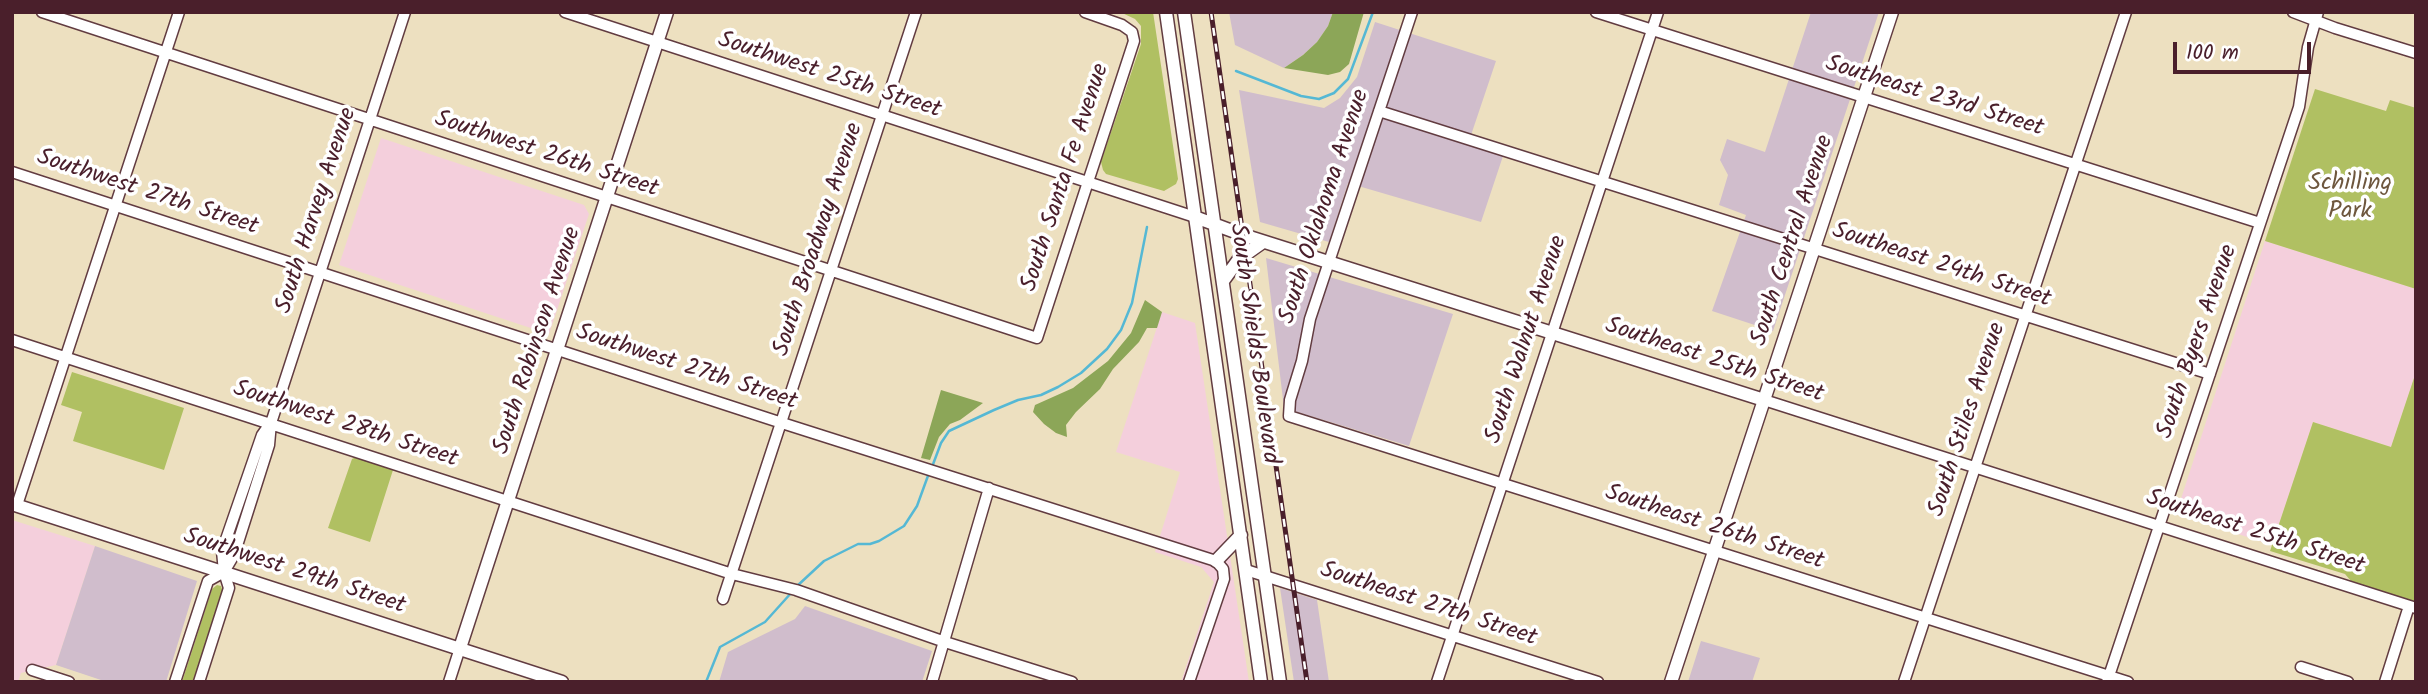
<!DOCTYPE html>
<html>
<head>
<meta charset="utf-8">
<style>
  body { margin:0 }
  #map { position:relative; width:2428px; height:694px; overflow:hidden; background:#ede0c0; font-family:Kalam,sans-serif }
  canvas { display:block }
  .frame { position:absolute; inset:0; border:14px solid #4a1f2b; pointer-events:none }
  .scale { position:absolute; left:2173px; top:42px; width:138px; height:32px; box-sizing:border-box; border:4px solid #4a1f2b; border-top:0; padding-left:9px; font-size:21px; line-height:24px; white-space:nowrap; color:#4a1f2b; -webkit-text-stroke:5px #fff; paint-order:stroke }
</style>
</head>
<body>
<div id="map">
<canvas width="2428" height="694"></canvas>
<div class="frame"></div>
<div class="scale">100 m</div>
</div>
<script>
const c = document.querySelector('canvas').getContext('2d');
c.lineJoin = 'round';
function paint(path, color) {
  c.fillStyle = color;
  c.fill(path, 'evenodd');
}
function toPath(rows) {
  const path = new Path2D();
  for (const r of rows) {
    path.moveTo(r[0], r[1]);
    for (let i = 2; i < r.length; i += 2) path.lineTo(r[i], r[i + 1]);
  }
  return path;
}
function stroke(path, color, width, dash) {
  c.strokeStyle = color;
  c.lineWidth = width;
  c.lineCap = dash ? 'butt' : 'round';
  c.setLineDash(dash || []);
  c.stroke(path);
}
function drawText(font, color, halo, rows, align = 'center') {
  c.font = font + ' Kalam,sans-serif';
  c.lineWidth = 7;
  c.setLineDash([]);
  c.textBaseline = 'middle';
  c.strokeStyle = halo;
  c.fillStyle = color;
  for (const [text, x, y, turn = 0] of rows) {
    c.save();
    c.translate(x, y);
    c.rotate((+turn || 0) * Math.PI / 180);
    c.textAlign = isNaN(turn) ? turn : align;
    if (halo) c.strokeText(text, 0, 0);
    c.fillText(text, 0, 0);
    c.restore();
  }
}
paint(toPath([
  [381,138,584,205,589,214,549,334,339,265],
  [2265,241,2416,289,2416,372,2391,447,2313,422,2272,545,2176,514],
  [1162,312,1195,323,1249,682,1181,682,1214,582,1201,567,1155,552,1180,472,1116,452],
  [12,520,95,546,56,665,21,673,18,682,12,682]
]), '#f4cfdc');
paint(toPath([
  [1229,12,1333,12,1328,26,1317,42,1303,55,1284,68,1235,45],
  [1811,12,1879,12,1773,331,1712,311,1746,215,1719,205,1728,175,1720,160,1727,139,1765,152],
  [1375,22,1496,61,1468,144,1503,156,1481,222,1348,183,1329,242,1260,222,1239,90,1324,108,1340,98,1357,77],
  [1266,258,1453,314,1409,446,1284,408],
  [95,546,197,581,166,682,107,682,56,665],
  [1280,588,1317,600,1329,682,1294,682],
  [805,606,932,651,922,682,719,682,728,652,795,619],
  [1701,641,1760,658,1752,682,1688,682]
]), '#d0bdcc');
paint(toPath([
  [1120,12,1153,12,1178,179,1176,184,1164,191,1106,174,1103,170,1101,162,1141,44,1141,26,1135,19],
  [2315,89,2386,111,2390,100,2416,108,2416,289,2265,241],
  [72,372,184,408,164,470,73,441,82,412,61,405],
  [2416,372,2416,602,2351,581,2345,574,2270,551,2313,422,2391,447],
  [356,457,393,470,370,542,328,528,352,459],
  [217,585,221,586,223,592,194,682,182,682,212,589]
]), '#b0c062');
paint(toPath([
  [1333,12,1364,12,1349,64,1340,72,1328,75,1284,68,1303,55,1317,42,1328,26],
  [1145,300,1162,312,1157,328,1147,328,1139,342,1113,369,1100,389,1076,412,1066,425,1067,437,1056,433,1044,424,1033,412,1035,405,1073,388,1108,361,1131,333],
  [941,390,983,403,960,420,950,424,939,437,930,460,921,458]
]), '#8ca658');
stroke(toPath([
  [1236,71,1301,96,1319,99,1334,93,1348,79,1373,12],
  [932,467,941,443,949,431,994,410,1018,400,1041,395,1058,387,1081,373,1107,349,1121,330,1132,303,1147,227],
  [796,587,824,561,858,544,870,544,879,541,904,526,917,506,929,473],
  [706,682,720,647,765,622,792,592]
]), '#55b8d4', 2.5);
const minor = toPath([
  [42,12,1037,338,1134,41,1132,32,1122,25,1085,12],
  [565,12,1195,217],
  [1412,12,1310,319,1302,361,1290,400,1289,416,2128,682],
  [1596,12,2260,223],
  [2293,12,2335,28,2416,53],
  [1379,111,2210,374],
  [12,172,782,423,1216,561,1223,569,1224,579,1189,682],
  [12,340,732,574,796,590,945,642,1072,682],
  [1764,400,2416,608],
  [17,505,179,12],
  [1246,570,1598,682],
  [723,599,916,12],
  [2301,667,2348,682],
  [32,670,69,682],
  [175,682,208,581,224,572,234,555,269,445,271,423,405,12],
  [199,682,229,588,224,572,222,551,262,435,269,425],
  [449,682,460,648],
  [932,682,989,488],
  [1437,682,1658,12],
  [1904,682,2126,12],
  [2107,682,2299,107,2308,47,2318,12],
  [2385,682,2409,606]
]);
const major = toPath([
  [1166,12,1261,682],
  [1184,12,1280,682],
  [1195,217,1243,235,1764,400],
  [1223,281,1239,259,1263,242],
  [12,504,562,682],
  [1216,561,1241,535],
  [460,648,667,12],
  [1671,682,1892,12]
]);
stroke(minor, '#623c41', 13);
stroke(major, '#623c41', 15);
stroke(minor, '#fff', 10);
stroke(major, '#fff', 12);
const rail = toPath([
  [1211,12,1307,682]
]);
stroke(rail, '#4a1f2b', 5);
stroke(rail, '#fff', 2.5, [8]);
drawText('24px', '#4a1f2b', '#fff', [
  ["Southwest 25th Street",829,77,18],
  ["Southeast 23rd Street",1934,98,17],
  ["Southwest 26th Street",546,156,18],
  ["South Santa Fe Avenue",1067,178,-72],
  ["Southwest 27th Street",147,194,18],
  ["South Oklahoma Avenue",1326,207,-72],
  ["South Harvey Avenue",318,211,-72],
  ["South Broadway Avenue",820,240,-72],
  ["South Central Avenue",1794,241,-72],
  ["Southeast 24th Street",1941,267,18],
  ["South Walnut Avenue",1528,340,-72],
  ["South Robinson Avenue",539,341,-72],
  ["South Byers Avenue",2199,342,-71],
  ["South Shields Boulevard",1252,344,82],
  ["Southeast 25th Street",1714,362,18],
  ["Southwest 27th Street",686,369,18],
  ["South Stiles Avenue",1969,420,-72],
  ["Southwest 28th Street",345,426,18],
  ["Southeast 26th Street",1714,529,18],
  ["Southeast 25th Street",2255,534,18],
  ["Southwest 29th Street",294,573,18],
  ["Southeast 27th Street",1428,606,18]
]);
drawText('24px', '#6e573e', '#fff', [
  ["Schilling",2350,185],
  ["Park",2350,213]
]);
</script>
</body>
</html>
